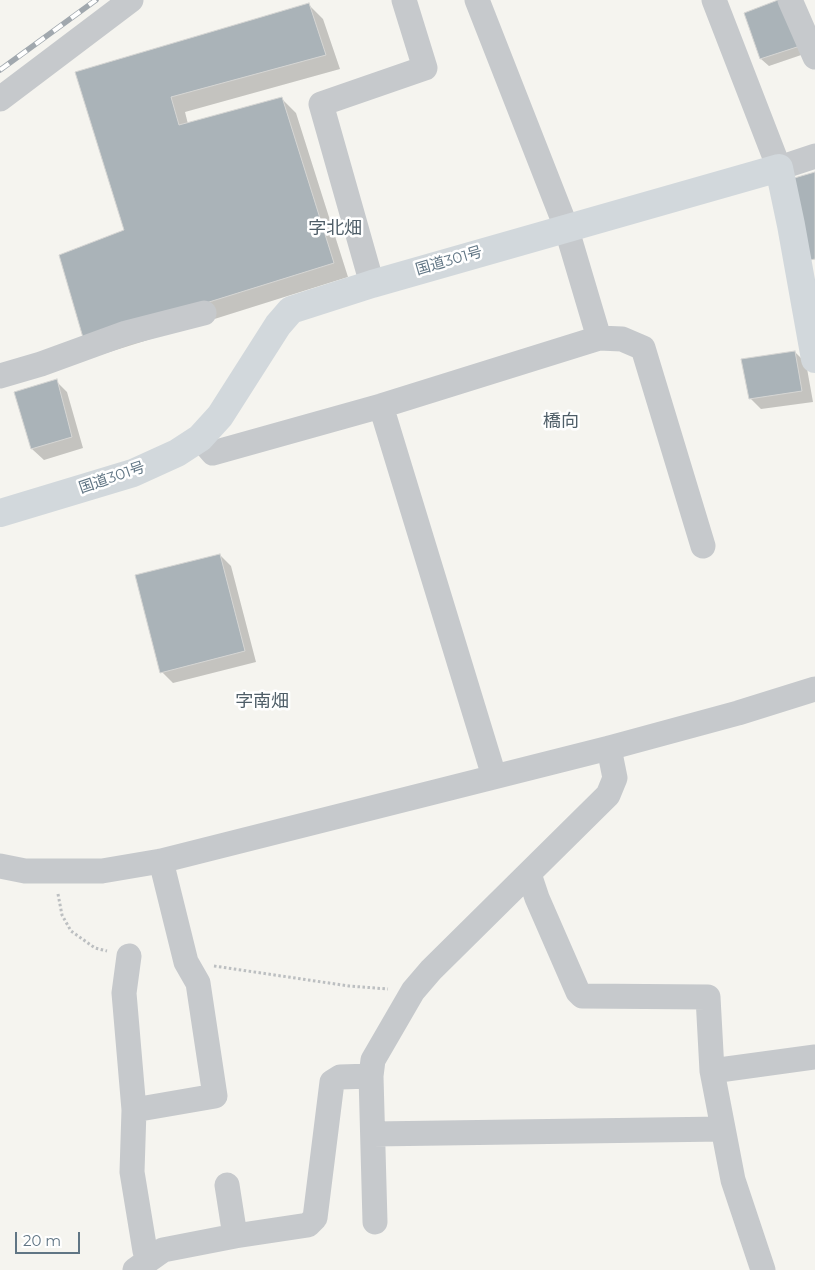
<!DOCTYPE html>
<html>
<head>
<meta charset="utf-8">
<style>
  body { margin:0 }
  #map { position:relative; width:815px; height:1270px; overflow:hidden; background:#f5f4ef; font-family:Montserrat,sans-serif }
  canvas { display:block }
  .scale { position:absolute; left:15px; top:1232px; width:65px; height:22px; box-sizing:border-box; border:2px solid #607584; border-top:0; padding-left:6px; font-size:15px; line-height:18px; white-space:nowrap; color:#607584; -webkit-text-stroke:4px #fff; paint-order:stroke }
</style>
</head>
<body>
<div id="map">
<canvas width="815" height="1270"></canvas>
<div class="scale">20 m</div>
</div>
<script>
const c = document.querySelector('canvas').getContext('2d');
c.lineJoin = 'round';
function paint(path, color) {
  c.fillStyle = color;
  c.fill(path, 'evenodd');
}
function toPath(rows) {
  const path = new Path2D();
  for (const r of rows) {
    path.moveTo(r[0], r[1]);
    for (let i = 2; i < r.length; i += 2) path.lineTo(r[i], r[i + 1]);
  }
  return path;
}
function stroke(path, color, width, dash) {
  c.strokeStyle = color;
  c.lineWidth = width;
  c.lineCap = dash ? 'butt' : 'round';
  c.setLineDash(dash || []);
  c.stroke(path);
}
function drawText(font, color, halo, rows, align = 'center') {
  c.font = font + ' Montserrat,"Noto Sans JP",sans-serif';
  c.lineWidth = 5;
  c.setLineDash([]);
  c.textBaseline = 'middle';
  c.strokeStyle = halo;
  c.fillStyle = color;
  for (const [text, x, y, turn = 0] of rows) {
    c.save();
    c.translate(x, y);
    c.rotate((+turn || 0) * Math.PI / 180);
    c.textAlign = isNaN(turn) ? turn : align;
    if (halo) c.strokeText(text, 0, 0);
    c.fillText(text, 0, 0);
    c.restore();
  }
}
paint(toPath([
  [308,4,323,19,340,69,185,112,188,124,282,99,296,113,348,277,100,355,125,230,76,73],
  [745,14,807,53,769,66,761,59],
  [795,352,806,363,813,402,761,409,750,398],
  [56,381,67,392,83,448,44,460,32,449,16,393],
  [220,555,231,566,256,662,173,683,162,672]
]), '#0003');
const building = toPath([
  [778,0,800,46,760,59,744,13,778,0],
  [309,3,326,55,171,97,179,125,282,97,334,263,84,341,59,255,124,230,75,72,309,3],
  [815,172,815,259,810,260,791,179,815,172],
  [795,351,802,391,749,399,741,359,795,351],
  [57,379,72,437,31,449,14,392,57,379],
  [220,554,245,651,160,673,135,575,220,554]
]);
paint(building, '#aab3b8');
stroke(building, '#d5d5d3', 1);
stroke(toPath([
  [58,894,62,915,71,931,95,948,107,951],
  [214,966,349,986,388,989]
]), '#bcbfc1', 3, [2.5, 2.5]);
stroke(toPath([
  [477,0,566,227,599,338],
  [714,0,779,168,815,156],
  [790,0,815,57],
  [0,99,131,0],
  [372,284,321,104,425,68,404,0],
  [0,376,41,364,126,333,204,313],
  [381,406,494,776],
  [200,438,213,453,381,406,599,338,622,339,643,348,703,546],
  [0,866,25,871,102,871,161,861,609,748,738,713,815,689],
  [529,874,537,898,578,992,582,996,708,997,712,1071,733,1180,763,1270],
  [129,956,124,993,134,1110,132,1172,145,1251,150,1258],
  [712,1071,815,1057],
  [134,1110,215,1096,198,983,186,962,161,861],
  [373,1134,723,1129],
  [375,1222,371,1076,373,1060,413,991,431,970,608,795,615,778,609,748],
  [235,1236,308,1225,315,1218,332,1082,340,1077,371,1076],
  [135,1270,163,1250,235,1236,227,1185]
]), '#c6c9cc', 25);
stroke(toPath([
  [0,513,133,473,177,453,200,438,220,416,278,325,291,310,372,284,779,168,791,225,815,359]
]), '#d2d8dc', 28);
const rail = toPath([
  [0,70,96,0]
]);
stroke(rail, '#a1a8ae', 5.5);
stroke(rail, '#fff', 4, [11]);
drawText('15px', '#607584', '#fff', [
  ["国道301号",449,261,-16],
  ["国道301号",112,478,-19]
]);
drawText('18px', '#4f5e68', '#fff', [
  ["字北畑",335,229],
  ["橋向",561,422],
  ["字南畑",262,702]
]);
</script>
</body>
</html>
